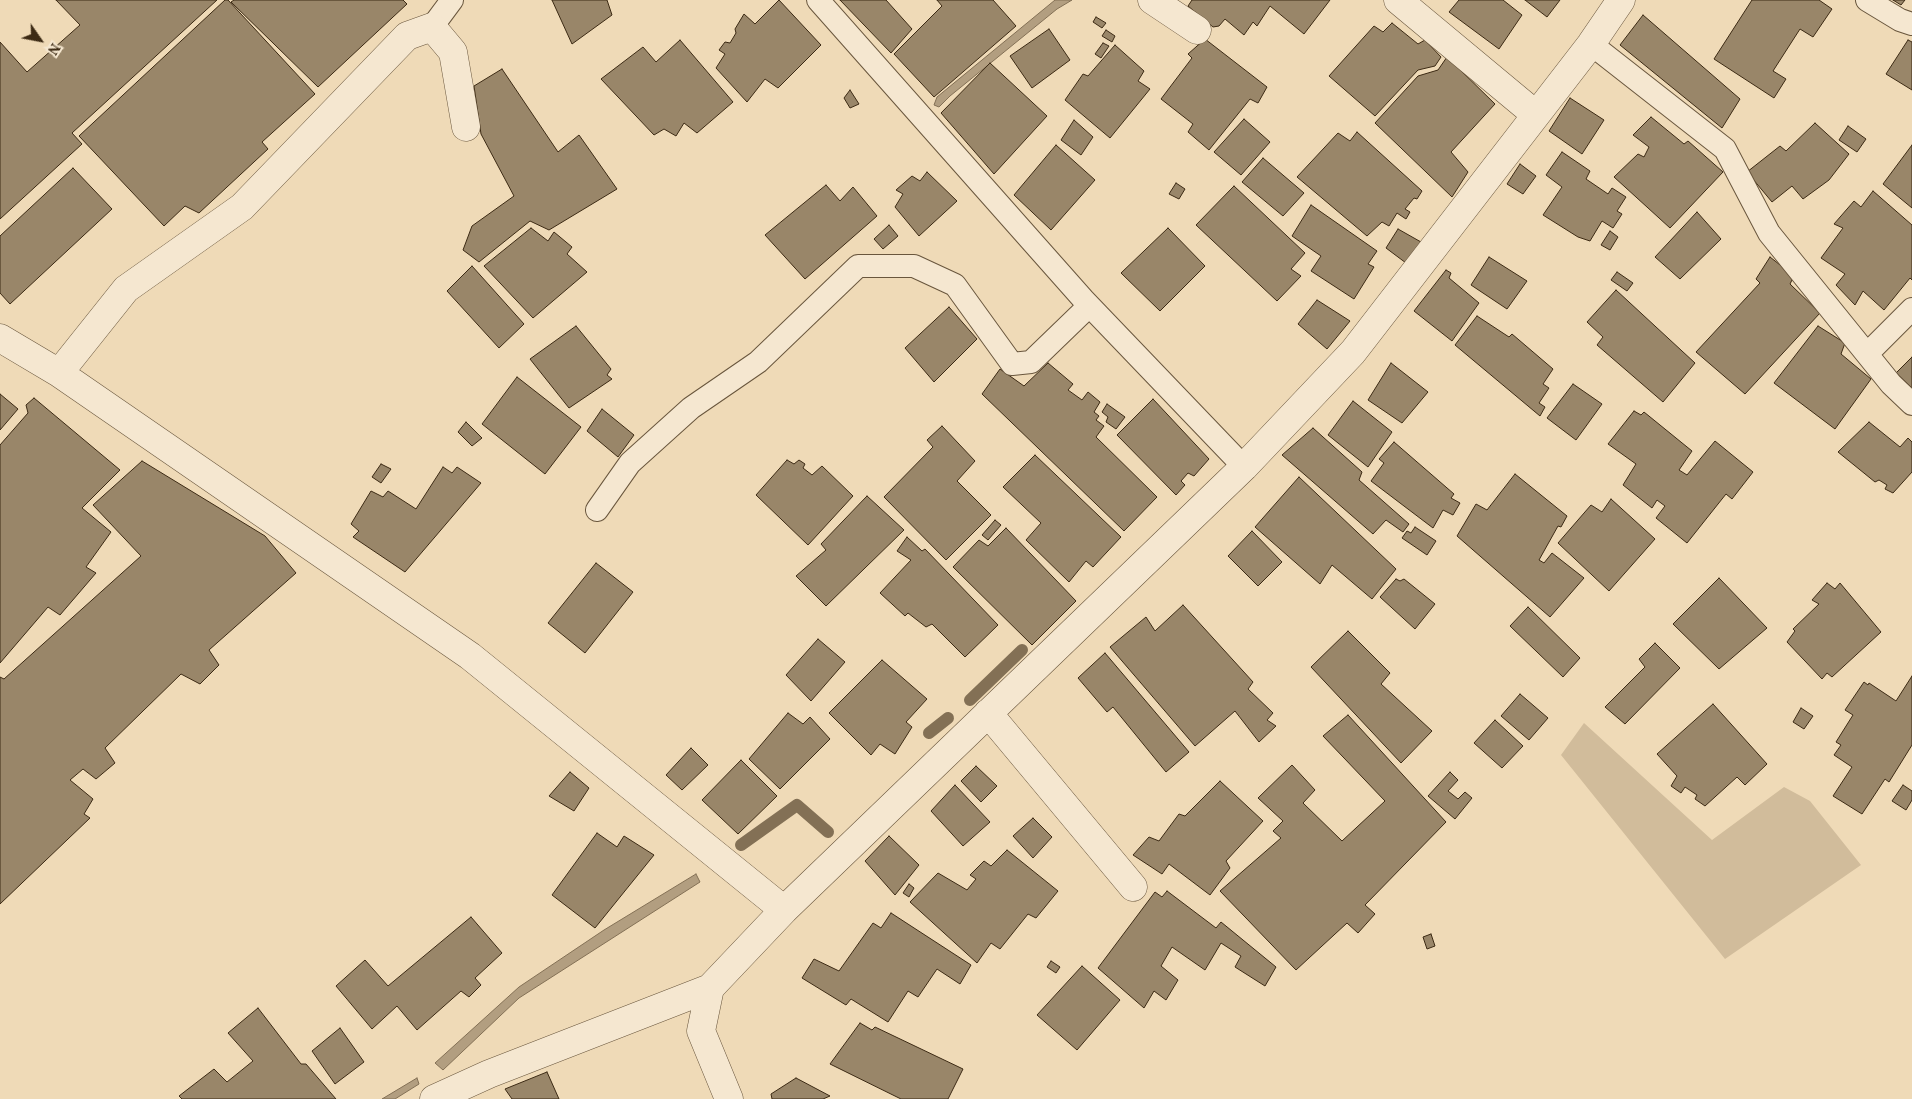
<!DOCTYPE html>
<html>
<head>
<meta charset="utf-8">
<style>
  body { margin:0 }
  #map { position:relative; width:1912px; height:1099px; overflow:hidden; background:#efdab7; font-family:Vollkorn,serif }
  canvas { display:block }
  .north { position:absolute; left:15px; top:15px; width:50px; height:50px; -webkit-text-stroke:4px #f5e7d0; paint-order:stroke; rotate:123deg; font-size:14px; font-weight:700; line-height:20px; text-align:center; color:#3c2a14 }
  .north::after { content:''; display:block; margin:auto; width:18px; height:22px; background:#3c2a14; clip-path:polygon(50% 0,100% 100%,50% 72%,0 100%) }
</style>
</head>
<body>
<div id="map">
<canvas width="1912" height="1099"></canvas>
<div class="north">N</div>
</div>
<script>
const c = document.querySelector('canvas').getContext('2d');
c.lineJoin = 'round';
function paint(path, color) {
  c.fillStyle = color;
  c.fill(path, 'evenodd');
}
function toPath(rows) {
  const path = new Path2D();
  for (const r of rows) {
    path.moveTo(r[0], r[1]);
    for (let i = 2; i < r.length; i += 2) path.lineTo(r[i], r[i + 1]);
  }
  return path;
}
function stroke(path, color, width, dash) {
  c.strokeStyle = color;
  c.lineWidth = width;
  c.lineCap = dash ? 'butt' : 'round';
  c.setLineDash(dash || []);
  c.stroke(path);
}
paint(toPath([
  [1584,723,1712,840,1784,787,1810,801,1861,865,1725,959,1561,755]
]), '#d1bc9b');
const water = toPath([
  [1055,0,1072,0,1057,9,950,96,939,107,934,105,937,97,1055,0],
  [696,874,700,882,519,998,443,1070,435,1063,519,987,604,930,696,874],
  [417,1078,419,1084,395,1099,382,1099,417,1078]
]);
paint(water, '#b29e80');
stroke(water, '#837055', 1);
stroke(toPath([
  [970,700,1022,650],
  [929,733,948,718],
  [741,845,797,805,828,832]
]), '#837055', 12);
const building = toPath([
  [56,0,217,0,72,133,82,144,0,219,0,42,27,72,80,25,56,0],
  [225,0,228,0,315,94,262,142,268,149,199,213,185,206,164,226,79,136,225,0],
  [234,0,403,0,407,4,318,87,231,2,234,0],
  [552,0,607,0,612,15,572,44,552,0],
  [779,0,821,45,778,88,765,79,747,102,716,68,725,54,719,50,725,42,730,43,736,33,735,29,744,14,755,24,779,0],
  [840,0,886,0,912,29,891,53,840,0],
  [937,0,993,0,1016,26,934,97,894,54,942,6,937,0],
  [1192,0,1330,0,1304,34,1270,6,1257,26,1253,22,1244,35,1225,19,1219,26,1213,27,1188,6,1192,0],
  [1459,0,1503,0,1522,15,1499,49,1449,12,1459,0],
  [1525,0,1560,0,1547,17,1525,0],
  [1752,0,1819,0,1832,9,1813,37,1800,29,1773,71,1786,79,1774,98,1714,59,1752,0],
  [1893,0,1905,0,1901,5,1893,0],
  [1643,15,1740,99,1722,128,1620,45,1643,15],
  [1096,17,1106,23,1102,28,1093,22,1096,17],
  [1392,23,1418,44,1425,40,1441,57,1435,66,1418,70,1375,116,1329,76,1374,26,1383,32,1392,23],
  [1049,29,1070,60,1032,88,1010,56,1049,29],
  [1106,30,1115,36,1112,42,1102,36,1106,30],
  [1205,39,1267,87,1258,103,1250,99,1209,150,1188,132,1193,124,1161,99,1192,58,1188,54,1205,39],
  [680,40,733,102,697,133,684,123,676,136,664,129,654,135,601,79,643,47,656,62,680,40],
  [1908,40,1912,42,1912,90,1886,74,1908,40],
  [1103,43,1109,46,1101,58,1095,54,1103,43],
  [1115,45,1144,71,1138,81,1150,89,1110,138,1065,100,1083,74,1088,76,1115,45],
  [1447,57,1495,104,1451,152,1468,172,1452,197,1375,123,1418,76,1438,70,1447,57],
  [990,63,1047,116,994,174,941,113,990,63],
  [502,69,558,152,579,135,617,189,549,230,530,221,479,262,463,250,472,226,514,196,481,134,474,86,502,69],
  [850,90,859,104,850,108,844,98,850,90],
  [1570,98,1604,120,1582,154,1549,131,1570,98],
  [1651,117,1684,144,1688,141,1723,172,1670,228,1614,177,1638,154,1644,157,1649,147,1633,135,1651,117],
  [1244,119,1270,142,1241,175,1214,152,1244,119],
  [1074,120,1093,137,1081,155,1061,140,1074,120],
  [1815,123,1849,154,1829,180,1803,199,1792,186,1772,202,1747,172,1780,146,1786,151,1815,123],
  [1848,126,1866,139,1857,152,1839,140,1848,126],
  [1357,132,1422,191,1417,199,1414,198,1405,209,1410,212,1406,219,1397,213,1389,226,1382,222,1367,236,1297,177,1338,133,1350,141,1357,132],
  [1056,145,1095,180,1051,230,1014,195,1056,145],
  [1912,145,1912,208,1883,184,1912,145],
  [1562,152,1590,171,1586,179,1608,194,1612,188,1626,197,1617,211,1622,214,1613,228,1602,221,1590,241,1578,237,1543,215,1562,187,1546,175,1562,152],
  [1263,158,1304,193,1283,216,1242,182,1263,158],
  [1520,164,1536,176,1523,194,1507,184,1520,164],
  [73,168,112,209,10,304,0,293,0,236,73,168],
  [927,172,957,201,919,236,895,207,903,194,896,190,912,176,920,181,927,172],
  [1176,183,1185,189,1179,199,1169,194,1176,183],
  [826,185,840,201,853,187,877,216,805,279,765,235,826,185],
  [1234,186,1305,253,1291,269,1301,276,1277,301,1196,225,1234,186],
  [1873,191,1912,225,1912,280,1910,278,1884,310,1863,291,1855,305,1836,285,1845,274,1821,258,1843,228,1834,224,1854,201,1861,207,1873,191],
  [1311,205,1377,251,1368,264,1374,267,1354,299,1311,271,1321,256,1292,236,1311,205],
  [1697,212,1721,239,1680,279,1655,257,1697,212],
  [889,225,898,236,883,249,874,239,889,225],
  [531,228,548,241,554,232,572,247,567,254,587,272,533,318,484,266,531,228],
  [1168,228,1205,266,1160,311,1121,273,1168,228],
  [1398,229,1421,242,1406,263,1386,248,1398,229],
  [1610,231,1618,237,1610,250,1601,245,1610,231],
  [1489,257,1527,281,1507,309,1471,285,1489,257],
  [1770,257,1794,276,1790,284,1820,313,1745,394,1696,352,1760,283,1756,279,1770,257],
  [472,266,524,324,499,348,447,291,472,266],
  [1446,270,1451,273,1449,278,1479,303,1452,341,1414,311,1446,270],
  [1617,272,1633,283,1627,291,1611,280,1617,272],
  [1616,290,1695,363,1663,402,1597,345,1603,337,1587,322,1616,290],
  [1317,300,1350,321,1327,349,1298,324,1317,300],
  [949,307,977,339,934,382,905,348,949,307],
  [1477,316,1509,337,1512,334,1553,369,1543,384,1549,388,1539,403,1545,407,1540,416,1455,345,1477,316],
  [576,326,611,369,607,375,612,379,569,408,530,359,576,326],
  [1818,326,1845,343,1841,354,1871,379,1835,429,1774,383,1818,326],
  [1912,357,1912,388,1896,373,1912,357],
  [1048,363,1073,384,1068,390,1082,400,1088,392,1100,402,1094,412,1099,416,1096,420,1104,426,1096,437,1157,497,1124,531,982,394,1000,369,1024,386,1048,363],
  [1391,363,1428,392,1402,423,1368,400,1391,363],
  [517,377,581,427,545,474,482,424,517,377],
  [1573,384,1602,404,1576,440,1547,418,1573,384],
  [0,394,18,409,0,430,0,394],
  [34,398,120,470,82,508,111,532,86,567,96,573,60,615,48,607,0,663,0,445,28,413,26,405,34,398],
  [1153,399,1209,459,1194,476,1188,473,1181,481,1185,485,1176,495,1117,435,1153,399],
  [1353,401,1392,432,1368,467,1328,435,1353,401],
  [1107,404,1125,417,1116,429,1106,422,1108,417,1102,412,1107,404],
  [602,409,634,435,618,457,587,431,602,409],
  [1634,411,1641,415,1644,412,1692,451,1679,470,1687,475,1715,441,1753,472,1732,499,1726,494,1687,543,1656,518,1665,506,1657,500,1652,508,1623,485,1636,464,1608,444,1634,411],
  [466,422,482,438,472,446,458,432,466,422],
  [1869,422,1900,447,1908,438,1912,442,1912,472,1893,493,1885,489,1887,485,1879,480,1875,482,1838,452,1869,422],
  [942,426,975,461,957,481,991,515,946,560,884,497,933,447,927,440,942,426],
  [1313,428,1362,472,1359,480,1409,524,1403,532,1386,520,1373,534,1282,455,1313,428],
  [1394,442,1454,494,1451,498,1460,503,1453,515,1443,510,1433,528,1371,481,1384,463,1379,459,1394,442],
  [1035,455,1121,537,1093,567,1086,561,1069,582,1026,540,1041,523,1003,487,1035,455],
  [787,460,794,464,799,460,805,464,803,468,812,475,822,466,853,496,808,545,756,495,787,460],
  [142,461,265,536,296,573,209,650,219,665,200,684,181,674,105,748,115,763,96,779,83,769,70,780,93,799,84,814,90,818,0,904,0,677,4,679,141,556,93,505,142,461],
  [381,464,391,469,381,483,372,477,381,464],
  [443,467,452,473,457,467,481,483,405,572,353,537,359,531,351,524,371,491,383,497,388,491,416,509,443,467],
  [1515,474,1567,516,1561,527,1558,526,1539,560,1544,563,1552,553,1584,578,1550,617,1457,536,1476,504,1487,510,1515,474],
  [1299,477,1396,569,1372,599,1332,565,1320,584,1255,527,1299,477],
  [867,496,904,530,826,606,796,576,826,550,821,544,867,496],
  [1611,499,1655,539,1609,591,1558,543,1591,505,1602,512,1611,499],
  [995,520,1001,525,988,540,982,535,995,520],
  [1415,527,1436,541,1427,555,1402,538,1407,531,1411,533,1415,527],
  [1006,528,1076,601,1032,645,953,567,979,540,988,546,1006,528],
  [1252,531,1282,562,1258,586,1228,556,1252,531],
  [907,537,922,551,925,549,998,625,965,657,932,624,926,627,908,613,905,616,880,593,911,560,897,551,907,537],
  [596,563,633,592,585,653,548,623,596,563],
  [1719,578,1767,628,1719,669,1673,624,1719,578],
  [1396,579,1400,581,1404,579,1435,604,1415,629,1380,597,1396,579],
  [1827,583,1835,589,1840,583,1881,632,1832,677,1827,673,1822,679,1787,642,1795,631,1793,629,1819,604,1812,600,1827,583],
  [1183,605,1253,682,1248,689,1273,713,1267,720,1276,726,1259,742,1235,711,1195,746,1110,647,1146,617,1155,631,1183,605],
  [1528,607,1580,658,1563,677,1510,626,1528,607],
  [1348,631,1390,673,1381,684,1432,731,1401,763,1311,667,1348,631],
  [818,639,845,662,811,701,786,675,818,639],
  [1655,643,1680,668,1625,724,1605,707,1645,667,1639,659,1655,643],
  [1105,653,1189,752,1166,772,1113,707,1107,712,1078,678,1105,653],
  [882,660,927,699,906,722,912,727,895,754,880,744,871,755,829,713,882,660],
  [1912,676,1912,745,1889,782,1885,779,1862,814,1833,796,1852,767,1834,755,1841,745,1836,742,1853,715,1845,710,1864,682,1868,685,1869,683,1896,701,1912,676],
  [1520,694,1548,718,1529,740,1501,716,1520,694],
  [1713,704,1767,764,1745,785,1737,777,1705,806,1695,799,1697,795,1685,787,1681,793,1671,786,1677,776,1657,754,1713,704],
  [1801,708,1813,716,1804,729,1793,722,1801,708],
  [788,713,803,724,810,717,830,739,780,789,749,759,788,713],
  [1348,715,1446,822,1365,905,1375,914,1358,933,1347,923,1296,970,1220,891,1281,838,1273,831,1283,821,1258,798,1292,765,1315,790,1303,803,1342,841,1385,801,1323,736,1348,715],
  [1495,720,1523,746,1502,768,1474,743,1495,720],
  [691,748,708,765,682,790,666,775,691,748],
  [741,760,777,796,738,834,702,800,741,760],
  [976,766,997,786,981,802,961,781,976,766],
  [570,772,589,788,574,811,549,796,570,772],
  [1450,772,1458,780,1448,791,1458,799,1465,792,1472,798,1455,819,1428,796,1450,772],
  [1220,781,1263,821,1226,861,1230,868,1210,895,1169,864,1162,874,1133,855,1149,837,1159,841,1179,814,1185,816,1220,781],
  [955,785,990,822,963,846,931,811,955,785],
  [1903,785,1912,791,1912,800,1906,810,1892,801,1903,785],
  [1033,818,1052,837,1033,858,1013,836,1033,818],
  [597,833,617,847,624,836,654,855,595,928,552,895,597,833],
  [889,836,919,865,895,895,865,861,889,836],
  [1007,850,1058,891,1036,918,1028,914,1000,949,991,943,977,963,910,902,938,873,967,890,976,879,970,875,984,861,991,866,1007,850],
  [909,884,914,888,909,897,903,893,909,884],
  [1167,891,1216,928,1221,922,1276,967,1265,986,1235,967,1241,956,1221,943,1205,970,1172,947,1161,966,1178,980,1166,1000,1154,991,1144,1008,1098,968,1155,892,1162,897,1167,891],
  [891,913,971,965,960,984,937,969,918,997,908,991,888,1022,851,999,846,1005,802,978,814,959,839,971,873,923,881,928,891,913],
  [471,917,502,953,475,978,481,985,469,997,461,991,417,1030,397,1006,372,1029,336,986,365,960,388,986,471,917],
  [1431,934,1435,946,1427,949,1423,937,1431,934],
  [1051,961,1060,967,1056,973,1047,967,1051,961],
  [1082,966,1120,1000,1077,1050,1037,1015,1082,966],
  [258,1008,301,1064,306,1064,336,1099,182,1099,179,1096,214,1069,227,1082,253,1061,228,1033,258,1008],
  [860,1023,872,1030,875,1027,963,1069,948,1099,901,1099,830,1064,860,1023],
  [340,1028,364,1062,335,1084,312,1051,340,1028],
  [547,1072,559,1099,512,1099,505,1089,547,1072],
  [796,1078,830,1096,823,1099,772,1099,771,1094,796,1078]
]);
paint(building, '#998669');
stroke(building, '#3c2a14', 1);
const lane = toPath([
  [818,0,1083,299,1244,467],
  [1867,0,1900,20,1912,24],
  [432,27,452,0],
  [1591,44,1725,149,1769,233,1891,384,1912,404],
  [1867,354,1912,309],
  [597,510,630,463,691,408,758,362,858,266,914,266,955,285,1012,364,1031,362,1089,306]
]);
const street = toPath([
  [1152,0,1197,30],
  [1398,0,1535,114],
  [0,338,59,373,470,656,784,910],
  [59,373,126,289,242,207,407,36,432,27,453,52,466,127],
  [988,713,1133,887],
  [710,988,701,1031,729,1099],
  [434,1099,489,1074,710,988,784,910,1244,467,1353,352,1591,44,1621,0]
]);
stroke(lane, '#69563d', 24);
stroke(street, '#69563d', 29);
stroke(lane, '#f5e7d0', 22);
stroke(street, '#f5e7d0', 28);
</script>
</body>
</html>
